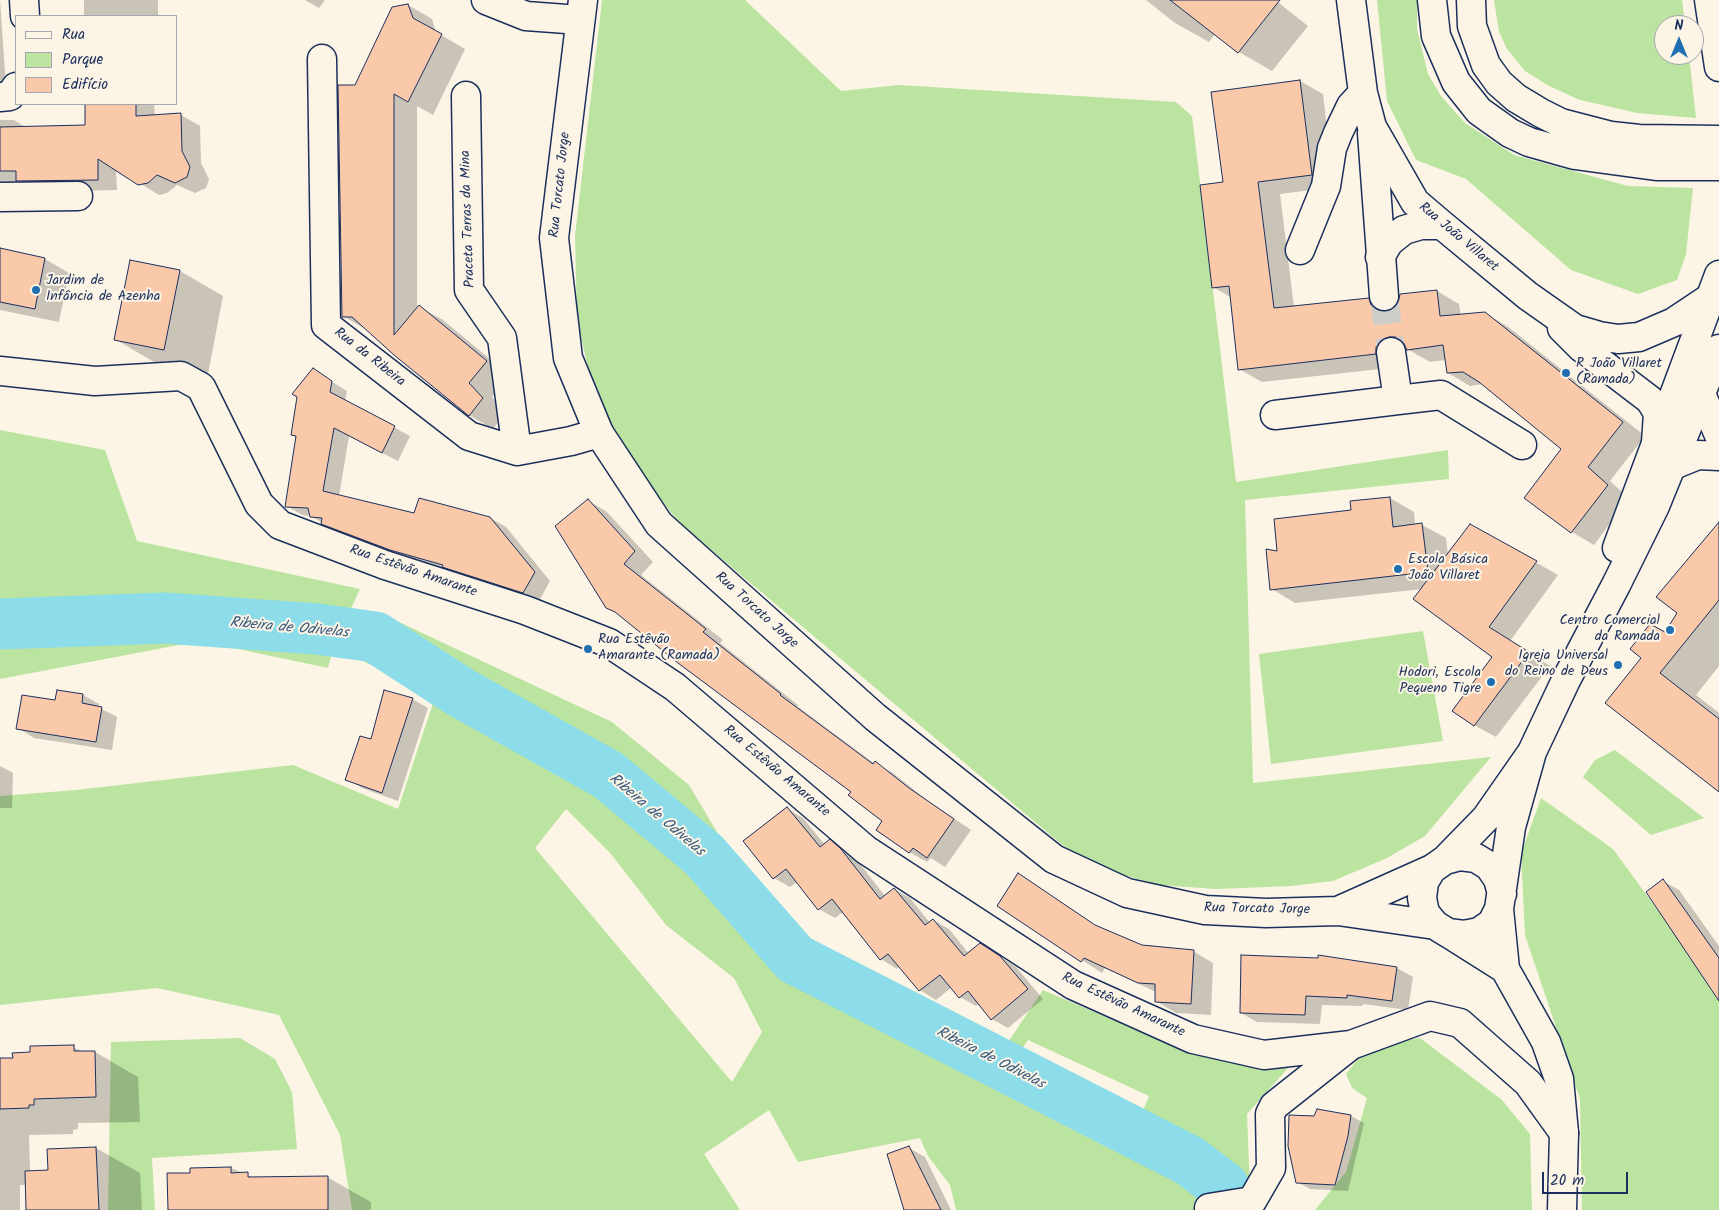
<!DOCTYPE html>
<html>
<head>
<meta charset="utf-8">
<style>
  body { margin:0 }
  #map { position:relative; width:1719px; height:1210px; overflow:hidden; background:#fcf5e5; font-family:Kalam,sans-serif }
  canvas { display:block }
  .legend { position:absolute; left:15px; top:15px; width:162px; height:90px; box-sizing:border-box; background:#fcf5e5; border:1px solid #a2a6af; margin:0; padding:6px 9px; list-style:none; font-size:15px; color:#1b2f5e }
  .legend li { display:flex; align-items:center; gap:10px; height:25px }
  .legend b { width:25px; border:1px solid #a2a6af }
  .north { position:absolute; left:1654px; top:15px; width:50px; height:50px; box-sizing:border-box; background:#fcf5e5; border:1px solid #a2a6af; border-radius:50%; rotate:0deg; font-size:14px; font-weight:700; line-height:20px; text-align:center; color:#1b2f5e }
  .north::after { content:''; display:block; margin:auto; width:18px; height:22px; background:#1f6fb2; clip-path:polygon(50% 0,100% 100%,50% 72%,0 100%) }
  .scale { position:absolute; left:1542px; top:1172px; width:86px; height:22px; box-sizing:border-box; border:2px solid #1b2f5e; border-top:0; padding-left:6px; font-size:15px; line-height:18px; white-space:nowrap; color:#1b2f5e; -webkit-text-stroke:4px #fcf5e5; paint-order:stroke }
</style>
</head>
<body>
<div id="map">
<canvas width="1719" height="1210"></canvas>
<ul class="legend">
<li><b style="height:6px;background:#fcf5e5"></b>Rua</li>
<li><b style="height:14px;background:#bbe4a1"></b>Parque</li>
<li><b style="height:14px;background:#fac9aa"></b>Edifício</li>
</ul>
<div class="north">N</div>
<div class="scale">20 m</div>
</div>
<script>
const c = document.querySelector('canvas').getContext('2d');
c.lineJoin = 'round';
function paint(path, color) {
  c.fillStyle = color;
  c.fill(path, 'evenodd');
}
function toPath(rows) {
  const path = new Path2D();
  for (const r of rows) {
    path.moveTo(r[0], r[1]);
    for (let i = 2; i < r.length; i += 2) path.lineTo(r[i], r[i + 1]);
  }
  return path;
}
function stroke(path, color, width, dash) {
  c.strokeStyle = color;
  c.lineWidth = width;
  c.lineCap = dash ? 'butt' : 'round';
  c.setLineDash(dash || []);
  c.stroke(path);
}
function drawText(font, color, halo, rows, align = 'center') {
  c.font = font + ' Kalam,sans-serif';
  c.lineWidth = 4;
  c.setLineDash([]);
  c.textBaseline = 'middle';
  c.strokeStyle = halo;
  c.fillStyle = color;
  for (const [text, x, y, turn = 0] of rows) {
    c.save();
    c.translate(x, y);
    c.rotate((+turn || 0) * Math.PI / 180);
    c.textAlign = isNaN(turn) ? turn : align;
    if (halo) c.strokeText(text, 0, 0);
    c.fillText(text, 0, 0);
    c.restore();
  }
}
paint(toPath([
  [602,0,745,0,841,91,899,85,1176,102,1192,116,1236,482,1448,450,1449,479,1245,500,1253,783,1491,757,1425,836,1387,858,1333,881,1291,886,1216,889,1159,885,1085,864,679,523,630,458,594,391,577,321,575,236],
  [1377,0,1417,0,1417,29,1428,74,1441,96,1465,123,1514,155,1628,186,1693,188,1686,254,1677,280,1638,294,1571,270,1466,179,1416,160,1387,101],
  [1494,0,1682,0,1685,25,1664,25,1664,55,1689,55,1696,118,1637,113,1580,100,1549,86,1525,71,1507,49,1499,32],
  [0,430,105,450,137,541,360,589,333,648,328,668,200,641,0,679],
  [384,615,612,722,689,785,733,859,771,904,837,966,1000,1054,1043,990,1153,1037,1223,1060,1289,1067,1247,1114,1250,1189,1209,1210,956,1210,950,1185,928,1156,920,1138,798,1162,769,1110,704,1154,740,1210,352,1210,340,1135,279,1015,157,988,0,1005,0,796,76,790,293,765,398,809,435,697,363,661],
  [566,809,611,854,666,925,734,978,762,1032,732,1082,535,848],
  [1028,1040,1149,1096,1139,1120,1014,1060],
  [1423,631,1443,741,1271,764,1259,654],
  [1615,750,1704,818,1651,835,1583,777,1595,760],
  [1541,798,1613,849,1719,994,1719,1210,1582,1210,1580,1099,1525,935,1521,854],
  [240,1038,275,1059,292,1092,297,1149,152,1158,155,1210,108,1210,111,1042],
  [1420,1038,1502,1100,1530,1134,1532,1210,1315,1210,1346,1172,1367,1098,1352,1088,1346,1074,1368,1047]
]), '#bbe4a1');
paint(toPath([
  [0,0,6,87,0,87],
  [84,0,158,0,158,16,84,16],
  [305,0,325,0,319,8],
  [1146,0,1275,0,1308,26,1272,71,1239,52,1215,34,1209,42,1175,23],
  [408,5,432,19,436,32,465,49,433,115,417,106,417,309,419,307,443,320,510,376,492,397,506,412,493,429,469,415,367,330,343,316,356,86],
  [1300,81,1323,94,1334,187,1280,194,1294,307,1368,299,1390,311,1437,291,1459,304,1461,316,1484,313,1507,326,1645,436,1610,481,1629,498,1594,545,1572,532,1526,498,1563,449,1483,384,1470,386,1448,373,1446,360,1430,362,1409,350,1404,353,1398,367,1262,382,1239,369,1232,298,1213,287,1224,183],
  [1384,332,1406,345,1406,347,1383,334],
  [86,104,154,104,155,116,181,115,200,126,201,163,209,179,206,188,195,193,177,185,167,193,159,195,116,169,117,190,36,192,19,182,0,182,0,120,14,120,27,128,86,126],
  [0,250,45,259,69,273,59,322,0,310],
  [180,271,223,296,208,374,159,365,115,339],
  [313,370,347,391,345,401,410,436,398,461,349,436,339,496,415,515,490,518,506,527,550,581,539,601,421,563,338,532,311,516,302,515,287,506,297,437,292,435],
  [1390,498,1414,512,1415,525,1422,525,1446,538,1448,555,1470,525,1558,575,1510,641,1550,666,1496,737,1474,725,1494,657,1422,589,1295,603,1272,589,1279,553,1352,511],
  [588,501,606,511,653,562,641,575,723,640,720,643,798,705,797,706,875,764,893,773,927,800,971,830,945,867,931,858,927,862,909,852,883,821,852,792,619,614],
  [1719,524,1719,666,1696,695,1719,713,1719,789,1607,703,1665,633,1679,612],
  [58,691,83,695,99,704,98,707,117,717,112,750,34,738,18,728,56,702],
  [412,699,428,708,398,801,362,788,346,779,372,741],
  [0,766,13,773,12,808,0,808],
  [787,809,803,818,825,845,830,841,857,860,885,896,894,889,910,898,930,923,933,920,949,929,969,954,996,954,1016,967,1043,999,1008,1028,992,1019,979,1004,976,1006,960,997,952,987,936,1000,920,990,900,966,897,969,881,959,843,912,835,918,819,909,797,882,790,887,774,878,745,842],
  [1019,875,1103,930,1142,946,1193,951,1213,963,1211,1015,1176,1013,1156,1001,1156,992,1105,968,1102,973,999,906],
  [1663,881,1679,890,1719,946,1719,996],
  [1397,968,1413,977,1408,1010,1363,1004,1363,1006,1322,1005,1320,1024,1257,1022,1241,1013],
  [73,1047,83,1052,95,1052,138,1077,140,1122,78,1123,78,1129,73,1130,73,1134,29,1135,30,1172,49,1171,48,1150,96,1148,140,1173,142,1210,28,1210,27,1185,20,1185,20,1210,0,1210,0,1060,14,1059,31,1053],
  [1318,1111,1351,1116,1364,1123,1348,1191,1310,1189,1297,1182],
  [909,1148,925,1157,951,1210,906,1210],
  [231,1168,255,1178,327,1177,371,1202,371,1210,169,1210,191,1175]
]), '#0003');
stroke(toPath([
  [0,624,165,618,317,629,375,637,460,692,608,775,704,855,795,959,1190,1161,1224,1187,1229,1210]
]), '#8cdce9', 51);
const building = toPath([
  [1170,0,1280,0,1238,53,1170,0],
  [408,4,413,18,442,34,408,102,394,94,394,335,419,305,487,361,469,383,483,398,469,416,394,355,352,317,342,317,338,85,355,85,392,7,408,4],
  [1300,80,1312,175,1258,182,1274,308,1369,298,1371,305,1377,310,1386,311,1393,309,1398,303,1400,294,1437,290,1440,316,1485,312,1623,422,1588,467,1608,485,1571,533,1524,498,1561,449,1479,382,1463,372,1447,373,1443,345,1407,350,1403,342,1396,337,1389,337,1381,340,1376,347,1376,354,1238,370,1229,286,1212,288,1200,185,1223,182,1211,92,1300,80],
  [85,104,136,104,136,116,181,113,182,151,190,167,187,177,175,183,157,175,148,183,138,185,98,159,98,180,16,181,16,171,0,171,0,127,85,125,85,104],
  [0,248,45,258,35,309,0,302,0,248],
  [130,260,180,270,164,350,114,340,130,260],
  [313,368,332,381,330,392,395,426,382,453,334,428,323,491,414,513,419,498,490,517,535,572,523,593,442,567,443,565,390,550,321,524,322,518,310,517,308,508,285,507,296,436,291,435,297,397,292,394,313,368],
  [1390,497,1393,527,1422,523,1428,572,1270,590,1266,549,1277,551,1274,519,1351,510,1350,501,1390,497],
  [588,499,635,551,624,564,706,629,703,632,781,694,780,695,873,764,875,761,909,788,954,819,927,858,913,848,909,853,876,830,882,821,848,795,851,792,678,663,615,612,606,608,555,526,588,499],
  [1719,522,1719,600,1660,673,1719,719,1719,792,1605,703,1641,658,1630,649,1650,624,1665,632,1677,613,1656,597,1719,522],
  [1470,524,1537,561,1489,627,1529,652,1474,726,1452,711,1492,657,1413,599,1470,524],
  [57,690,83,694,82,703,102,707,96,742,16,729,22,695,55,700,57,690],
  [384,690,413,698,382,793,345,780,360,736,371,739,384,690],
  [787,807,820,847,830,839,841,849,880,899,894,888,925,925,933,919,964,956,980,943,1000,956,1028,989,991,1020,968,991,959,998,940,975,919,991,888,954,880,960,832,899,818,910,786,869,773,879,743,841,787,807],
  [1018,873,1095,925,1142,945,1194,950,1191,1004,1155,1002,1155,984,1138,983,1084,958,1081,962,997,906,1018,873],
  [1663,879,1719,958,1719,1001,1646,892,1663,879],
  [1241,955,1318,958,1318,955,1397,967,1392,1001,1347,995,1347,998,1306,996,1305,1015,1240,1013,1241,955],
  [74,1045,74,1051,95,1051,96,1097,34,1099,34,1105,29,1105,29,1108,0,1109,0,1058,13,1058,12,1053,30,1052,30,1046,74,1045],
  [1317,1109,1351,1115,1348,1136,1335,1185,1296,1183,1288,1146,1289,1115,1314,1116,1317,1109],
  [909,1146,941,1210,904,1210,887,1154,909,1146],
  [96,1147,99,1210,26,1210,25,1171,48,1170,47,1149,96,1147],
  [231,1167,231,1173,248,1172,248,1177,328,1176,328,1210,168,1210,167,1173,190,1173,190,1168,231,1167]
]);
paint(building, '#fac9aa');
stroke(building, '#1b2f5e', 1);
stroke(toPath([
  [1384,296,1391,352]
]), '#cfcdca', 28, [28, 14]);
const minor = toPath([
  [24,0,25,16],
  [486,0,526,16,580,20],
  [1351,0,1363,93,1372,127,1415,202,1442,225,1528,296,1575,329,1599,336,1618,339,1639,337,1674,322,1710,298],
  [322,59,326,325,469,436,517,451,571,441,599,433],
  [466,96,469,290,502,338,517,451],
  [0,97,10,96,16,87],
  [1372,133,1384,296],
  [0,197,78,196],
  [1300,250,1326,186,1332,148,1338,133,1351,106,1363,93],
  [1380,257,1389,242,1404,230,1421,225,1442,225],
  [1562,328,1582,348,1650,400,1658,413,1656,443],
  [1391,352,1398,400,1441,395,1522,445],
  [0,371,95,381,181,376,201,387,259,504,280,525,385,565,525,610,609,643,675,687,866,850,1073,985,1193,1039,1264,1055,1351,1045,1430,1016,1460,1023,1528,1083,1564,1133],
  [1701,394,1719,435],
  [1275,415,1398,400],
  [1671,466,1698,455,1719,456],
  [1209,1208,1252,1201,1271,1168,1270,1114,1274,1106,1351,1045]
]);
const major = toPath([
  [583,0,554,238,568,358,599,433,659,524,875,717,1054,859,1127,893,1205,910,1266,913,1338,911,1435,925],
  [1432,0,1436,36,1456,82,1479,111,1510,133,1529,142,1575,155,1656,166,1719,166],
  [1471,0,1472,26,1486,65,1499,83,1516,98,1541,113,1561,123,1611,136,1639,139,1719,140],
  [1709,0,1719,67],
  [1617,548,1719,275],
  [1532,752,1486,818,1445,860,1432,869,1424,882,1422,898,1425,913,1435,925,1448,933,1464,935,1479,932,1492,923,1499,909,1511,827,1532,752,1566,680,1616,585,1655,506,1719,349],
  [1445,860,1460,856,1476,858,1489,866,1498,879,1502,894],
  [1499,909,1505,969,1546,1042,1559,1079,1564,1133,1562,1210],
  [1338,911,1432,869],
  [1448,933,1505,969]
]);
stroke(minor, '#1b2f5e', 31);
stroke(major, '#1b2f5e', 31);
stroke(minor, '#fcf5e5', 28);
stroke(major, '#fcf5e5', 28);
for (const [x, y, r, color] of [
  [36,290,5,"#1f6fb2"],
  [1566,373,5,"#1f6fb2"],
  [1398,569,5,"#1f6fb2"],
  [1670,630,5,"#1f6fb2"],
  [588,649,5,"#1f6fb2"],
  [1618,665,5,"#1f6fb2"],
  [1491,682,5,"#1f6fb2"]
]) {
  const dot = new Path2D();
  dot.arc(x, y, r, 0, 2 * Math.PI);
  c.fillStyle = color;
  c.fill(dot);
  stroke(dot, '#fcf5e5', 2);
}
drawText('14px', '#1b2f5e', '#fcf5e5', [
  ["Rua Torcato Jorge",561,185,-84],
  ["Praceta Terras da Mina",469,219,-92],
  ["Rua João Villaret",1458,238,40],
  ["Rua da Ribeira",369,358,38],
  ["Rua Estêvão Amarante",413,572,19],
  ["Rua Torcato Jorge",756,611,42],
  ["Rua Estêvão Amarante",776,772,40],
  ["Rua Torcato Jorge",1257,910,1],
  ["Rua Estêvão Amarante",1123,1006,25]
]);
drawText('14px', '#1b2f5e', '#fcf5e5', [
  ["Jardim de",46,282],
  ["Infância de Azenha",46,298],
  ["R João Villaret",1576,365],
  ["(Ramada)",1576,381],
  ["Escola Básica",1408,561],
  ["João Villaret",1408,577],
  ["Centro Comercial",1660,622,"right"],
  ["da Ramada",1660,638,"right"],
  ["Rua Estêvão",598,641],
  ["Amarante (Ramada)",598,657],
  ["Igreja Universal",1608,657,"right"],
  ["do Reino de Deus",1608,673,"right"],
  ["Hodori, Escola",1481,674,"right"],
  ["Pequeno Tigre",1481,690,"right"]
], 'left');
drawText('italic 15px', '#375a81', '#fcf5e5', [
  ["Ribeira de Odivelas",289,629,5],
  ["Ribeira de Odivelas",656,816,40],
  ["Ribeira de Odivelas",990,1059,27]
]);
</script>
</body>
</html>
